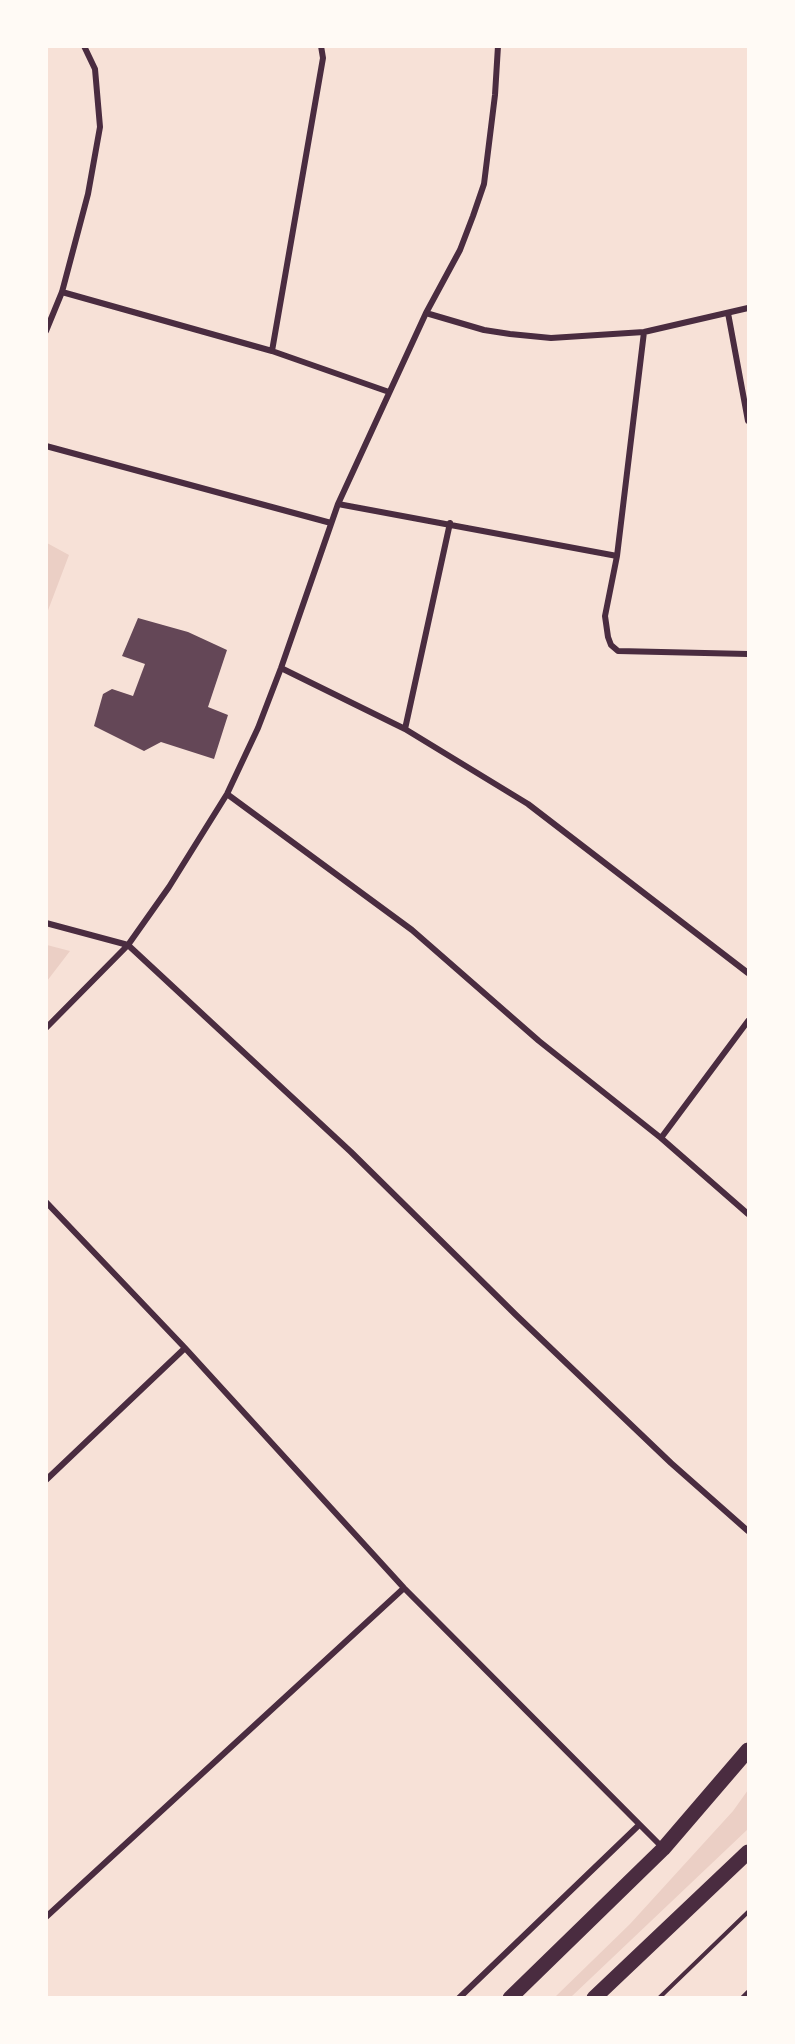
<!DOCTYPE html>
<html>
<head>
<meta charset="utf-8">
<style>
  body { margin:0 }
  #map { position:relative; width:795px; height:2044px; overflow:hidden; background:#f7e1d7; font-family:Figtree,sans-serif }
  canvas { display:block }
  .frame { position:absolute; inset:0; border:48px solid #fffaf5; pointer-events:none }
</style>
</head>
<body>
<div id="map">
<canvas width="795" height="2044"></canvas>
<div class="frame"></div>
</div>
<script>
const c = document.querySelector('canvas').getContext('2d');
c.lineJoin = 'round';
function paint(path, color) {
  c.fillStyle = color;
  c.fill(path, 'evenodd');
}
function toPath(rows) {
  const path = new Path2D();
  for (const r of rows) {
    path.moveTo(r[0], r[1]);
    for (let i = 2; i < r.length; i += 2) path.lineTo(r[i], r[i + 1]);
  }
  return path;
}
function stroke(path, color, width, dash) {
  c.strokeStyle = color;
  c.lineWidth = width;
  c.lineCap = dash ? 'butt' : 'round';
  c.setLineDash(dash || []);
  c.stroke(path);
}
paint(toPath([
  [47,543,69,555,47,613],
  [47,945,70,951,47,981,46,945],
  [748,1790,748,1829,571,1997,555,1997,630,1924,733,1811]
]), '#ebcfc5');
paint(toPath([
  [138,618,188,632,227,650,208,707,228,715,214,759,161,742,144,751,94,726,103,694,112,689,133,696,145,664,122,656]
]), '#644757');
stroke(toPath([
  [659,1998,748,1912]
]), '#4a2c40', 4);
stroke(toPath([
  [62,292,272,351,389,392],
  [426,313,484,330,510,334,551,338,644,332,748,308],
  [728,313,748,421],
  [46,331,62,292,88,194,100,127,95,69,84,46],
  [644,332,617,556,605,616,608,637,611,645,618,651,748,654],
  [272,351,323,58,321,46],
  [46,446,331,523],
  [338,504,617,556],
  [281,668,405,729,528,804,748,973],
  [405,729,450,523],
  [227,794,412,930,539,1041,661,1138,748,1214],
  [46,923,128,945,351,1152,516,1315,671,1463,748,1531],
  [46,1028,128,945,169,887,227,794,258,728,281,668,338,504,426,313,460,250,473,216,484,184,495,95,498,46],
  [661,1138,748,1021],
  [46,1202,185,1348,404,1588,663,1848],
  [46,1480,185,1348],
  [46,1917,404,1588],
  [459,1998,639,1825],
  [743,1998,748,1993]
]), '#4a2c40', 6);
stroke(toPath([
  [510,1998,663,1849,748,1750],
  [594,1998,748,1852]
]), '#4a2c40', 15);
</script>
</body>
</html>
